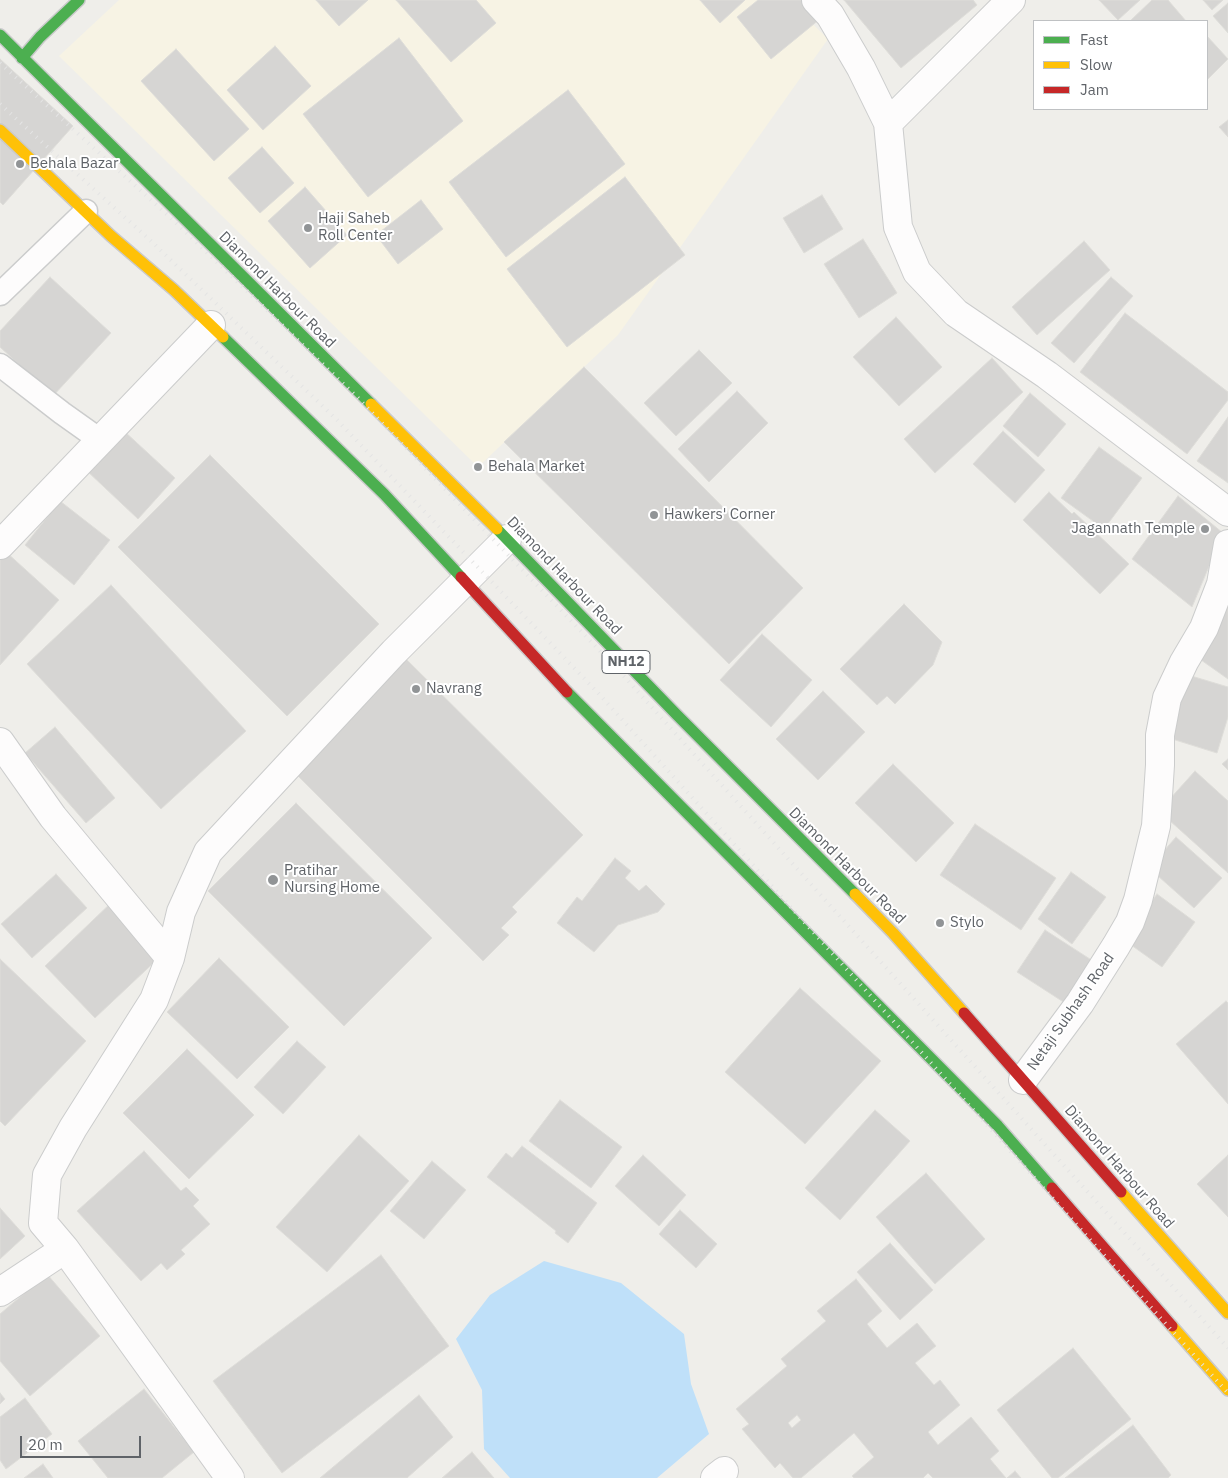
<!DOCTYPE html>
<html>
<head>
<meta charset="utf-8">
<style>
  body { margin:0 }
  #map { position:relative; width:1228px; height:1478px; overflow:hidden; background:#efeeea; font-family:"IBM Plex Sans",sans-serif }
  canvas { display:block }
  .legend { position:absolute; left:1033px; top:20px; width:175px; height:90px; box-sizing:border-box; background:#fff; border:1px solid #bfc1c3; margin:0; padding:6px 9px; list-style:none; font-size:15px; color:#5f6368 }
  .legend li { display:flex; align-items:center; gap:10px; height:25px }
  .legend b { width:25px; border:1px solid #bfc1c3 }
  .scale { position:absolute; left:20px; top:1436px; width:121px; height:22px; box-sizing:border-box; border:2px solid #5f6368; border-top:0; padding-left:6px; font-size:15px; line-height:18px; white-space:nowrap; color:#5f6368; -webkit-text-stroke:4px #fff; paint-order:stroke }
</style>
</head>
<body>
<div id="map">
<canvas width="1228" height="1478"></canvas>
<ul class="legend">
<li><b style="height:6px;background:#4caf50"></b>Fast</li>
<li><b style="height:6px;background:#ffc107"></b>Slow</li>
<li><b style="height:6px;background:#c62828"></b>Jam</li>
</ul>
<div class="scale">20 m</div>
</div>
<script>
const c = document.querySelector('canvas').getContext('2d');
c.lineJoin = 'round';
function paint(path, color) {
  c.fillStyle = color;
  c.fill(path, 'evenodd');
}
function toPath(rows) {
  const path = new Path2D();
  for (const r of rows) {
    path.moveTo(r[0], r[1]);
    for (let i = 2; i < r.length; i += 2) path.lineTo(r[i], r[i + 1]);
  }
  return path;
}
function stroke(path, color, width, dash) {
  c.strokeStyle = color;
  c.lineWidth = width;
  c.lineCap = dash ? 'butt' : 'round';
  c.setLineDash(dash || []);
  c.stroke(path);
}
function drawText(font, color, halo, rows, align = 'center') {
  c.font = font + ' "IBM Plex Sans",sans-serif';
  c.lineWidth = 4;
  c.setLineDash([]);
  c.textBaseline = 'middle';
  c.strokeStyle = halo;
  c.fillStyle = color;
  for (const [text, x, y, turn = 0] of rows) {
    c.save();
    c.translate(x, y);
    c.rotate((+turn || 0) * Math.PI / 180);
    c.textAlign = isNaN(turn) ? turn : align;
    if (halo) c.strokeText(text, 0, 0);
    c.fillText(text, 0, 0);
    c.restore();
  }
}
paint(toPath([
  [119,0,788,0,828,39,618,335,478,467,59,56]
]), '#f7f3e4');
paint(toPath([
  [544,1261,621,1283,684,1334,691,1384,709,1434,657,1478,510,1478,484,1449,482,1390,456,1339,490,1295]
]), '#bfe0f9');
const building = toPath([
  [316,0,368,0,339,26,316,0],
  [396,0,476,0,496,23,451,62,396,0],
  [700,0,745,0,720,23,700,0],
  [758,0,804,0,820,19,771,59,737,17,758,0],
  [844,0,973,0,977,5,901,68,844,0],
  [1099,0,1140,0,1118,20,1099,0],
  [1152,0,1168,0,1186,21,1130,21,1152,0],
  [1203,0,1223,0,1212,10,1203,0],
  [1228,3,1228,33,1213,16,1228,3],
  [1207,36,1228,59,1207,80,1207,36],
  [399,38,463,121,368,197,303,114,399,38],
  [275,46,311,86,263,130,227,90,275,46],
  [176,49,249,129,214,161,141,81,176,49],
  [0,59,73,126,3,205,0,202,0,59],
  [568,90,625,164,506,257,449,182,568,90],
  [1228,120,1228,137,1219,127,1228,120],
  [262,147,294,183,260,213,228,178,262,147],
  [625,177,685,255,567,347,507,269,625,177],
  [305,187,347,235,310,268,268,221,305,187],
  [822,195,843,229,804,253,783,218,822,195],
  [421,200,443,229,398,264,376,235,421,200],
  [863,239,897,293,859,318,824,264,863,239],
  [1084,241,1110,270,1037,335,1012,307,1084,241],
  [50,277,111,333,53,396,0,347,0,331,50,277],
  [1111,277,1133,296,1074,363,1051,343,1111,277],
  [1125,313,1228,392,1228,400,1187,454,1080,372,1125,313],
  [896,317,942,367,899,406,853,357,896,317],
  [699,350,732,383,676,436,644,403,699,350],
  [992,358,1023,392,935,473,904,439,992,358],
  [584,367,803,588,729,664,504,442,584,367],
  [737,391,768,423,709,482,678,449,737,391],
  [1030,393,1066,424,1038,457,1003,426,1030,393],
  [1228,417,1228,483,1197,461,1228,417],
  [123,430,175,478,138,519,86,470,123,430],
  [1003,431,1045,470,1015,503,973,464,1003,431],
  [1099,447,1142,478,1104,529,1061,498,1099,447],
  [210,455,379,624,287,716,118,547,210,455],
  [1049,492,1072,514,1074,512,1129,564,1100,594,1023,520,1049,492],
  [1178,496,1223,533,1192,607,1132,559,1178,496],
  [60,501,110,540,74,585,25,545,60,501],
  [5,551,59,600,0,665,0,556,5,551],
  [111,585,246,731,161,809,27,664,111,585],
  [904,604,942,642,933,665,895,704,887,696,877,705,840,669,904,604],
  [1228,606,1228,679,1194,655,1228,606],
  [762,634,812,680,771,727,720,680,762,634],
  [395,648,583,835,512,907,517,912,501,928,509,935,483,961,283,761,395,648],
  [1188,675,1228,687,1228,717,1217,753,1169,738,1188,675],
  [823,691,865,732,818,780,776,739,823,691],
  [55,727,115,798,86,823,25,753,55,727],
  [1228,759,1228,770,1222,764,1228,759],
  [893,764,954,823,916,862,855,803,893,764],
  [1195,771,1228,801,1228,873,1159,811,1195,771],
  [296,803,432,938,344,1026,208,891,296,803],
  [975,824,1056,878,1021,930,940,875,975,824],
  [1176,837,1222,878,1194,908,1149,868,1176,837],
  [615,858,631,871,625,878,639,891,646,885,665,904,658,912,618,925,594,952,557,923,577,897,582,901,615,858],
  [1071,872,1106,897,1072,944,1038,919,1071,872],
  [56,874,87,908,32,958,1,924,56,874],
  [1157,894,1195,922,1162,967,1124,940,1157,894],
  [114,900,164,953,95,1018,45,966,114,900],
  [1045,930,1093,961,1065,1003,1017,972,1045,930],
  [219,958,289,1027,237,1079,167,1012,219,958],
  [0,959,86,1041,5,1126,0,1121,0,959],
  [800,988,881,1061,805,1144,725,1072,800,988],
  [1226,1001,1228,1003,1228,1104,1176,1044,1226,1001],
  [297,1041,326,1067,283,1114,254,1087,297,1041],
  [187,1049,254,1115,189,1179,123,1113,187,1049],
  [560,1100,622,1147,591,1188,529,1141,560,1100],
  [875,1110,910,1141,840,1220,805,1188,875,1110],
  [359,1135,409,1181,327,1272,276,1227,359,1135],
  [522,1146,597,1203,568,1243,555,1233,556,1231,487,1177,506,1153,512,1158,522,1146],
  [144,1151,181,1191,186,1187,199,1200,193,1206,210,1224,181,1250,185,1254,167,1270,161,1263,141,1281,77,1211,144,1151],
  [643,1155,686,1195,659,1226,615,1186,643,1155],
  [1228,1155,1228,1217,1197,1184,1228,1155],
  [432,1161,466,1190,424,1239,390,1211,432,1161],
  [926,1173,985,1239,935,1284,876,1217,926,1173],
  [0,1208,25,1236,0,1259,0,1208],
  [680,1210,717,1244,696,1268,659,1234,680,1210],
  [890,1243,933,1290,900,1320,857,1272,890,1243],
  [381,1255,449,1346,282,1473,213,1381,381,1255],
  [47,1274,100,1336,30,1396,0,1361,0,1314,47,1274],
  [856,1279,882,1311,867,1324,887,1348,917,1323,936,1346,915,1363,934,1385,940,1380,960,1405,928,1432,938,1445,971,1417,999,1451,990,1459,1006,1478,933,1478,928,1473,923,1478,854,1478,852,1476,874,1457,854,1433,801,1478,793,1478,780,1463,775,1468,742,1429,749,1424,736,1409,787,1366,781,1359,826,1321,817,1311,856,1279],
  [797,1415,801,1420,792,1428,788,1423,797,1415],
  [1073,1348,1131,1419,1058,1478,1052,1478,997,1410,1073,1348],
  [144,1389,194,1452,162,1478,108,1478,78,1441,144,1389],
  [0,1393,5,1399,0,1404,0,1393],
  [419,1395,453,1437,407,1478,320,1478,419,1395],
  [25,1398,52,1434,6,1469,0,1460,0,1417,25,1398],
  [1133,1425,1171,1475,1168,1478,1065,1478,1133,1425],
  [472,1452,494,1478,442,1478,472,1452],
  [43,1464,53,1478,24,1478,43,1464],
  [1015,1471,1021,1478,1007,1478,1015,1471]
]);
paint(building, '#d6d5d3');
stroke(building, '#deddd9', 1);
const lane = toPath([
  [0,294,86,211],
  [0,365,62,413,100,440]
]);
const street = toPath([
  [816,0,830,15,861,68,888,123,898,227,917,272,956,313,1047,375,1228,512],
  [888,123,1011,0],
  [0,545,211,325],
  [0,742,53,817,170,958,154,1000,73,1128,47,1175,43,1223,65,1249,230,1478],
  [170,958,181,912,208,852,394,652,507,539],
  [1023,1080,1080,1003,1116,946,1130,922,1138,900,1156,826,1160,765,1160,735,1167,698,1184,662,1204,628,1221,584,1228,544],
  [0,1292,65,1249],
  [715,1478,724,1471]
]);
const fast = toPath([
  [0,35,371,404],
  [22,58,40,37,79,0],
  [223,337,384,494,461,577],
  [497,529,677,715,855,894],
  [567,692,998,1126,1052,1188]
]);
const slow = toPath([
  [0,130,111,236,174,290,223,337],
  [371,404,497,529],
  [855,894,893,933,964,1013],
  [1121,1192,1228,1313],
  [1172,1326,1228,1390]
]);
const jam = toPath([
  [461,577,567,692],
  [964,1013,1121,1192],
  [1052,1188,1172,1326]
]);
stroke(lane, '#cbcccc', 25);
stroke(street, '#cbcccc', 30);
stroke(fast, '#cacacb', 14);
stroke(slow, '#cacacb', 14);
stroke(jam, '#cacacb', 14);
stroke(lane, '#fdfcfc', 22);
stroke(street, '#fdfcfc', 28);
stroke(fast, '#4caf50', 11);
stroke(slow, '#ffc107', 11);
stroke(jam, '#c62828', 11);
stroke(toPath([
  [0,63,172,219,358,398,621,673,1228,1348],
  [0,104,151,241,337,420,599,694,1228,1393]
]), '#e4e4e4', 4, [1, 6]);
for (const [x, y, r, color] of [
  [20,164,5,"#919496"],
  [308,228,5,"#919496"],
  [478,467,5,"#919496"],
  [654,515,5,"#919496"],
  [1205,529,5,"#919496"],
  [416,689,5,"#919496"],
  [273,880,6,"#919496"],
  [940,923,5,"#919496"]
]) {
  const dot = new Path2D();
  dot.arc(x, y, r, 0, 2 * Math.PI);
  c.fillStyle = color;
  c.fill(dot);
  stroke(dot, '#fff', 2);
}
for (const [x, y, w] of [
  [626,662,48]
]) {
  const box = new Path2D();
  box.roundRect(x - w / 2, y - 11.5, w, 23, 4);
  c.fillStyle = '#fff';
  c.fill(box);
  stroke(box, '#5f6368', 1);
}
drawText('bold 14px', '#5f6368', null, [
  ["NH12",626,662]
]);
drawText('15px', '#5f6368', '#fff', [
  ["Behala Bazar",30,164],
  ["Haji Saheb",318,219],
  ["Roll Center",318,236],
  ["Behala Market",488,467],
  ["Hawkers' Corner",664,515],
  ["Jagannath Temple",1195,529,"right"],
  ["Navrang",426,689],
  ["Pratihar",284,871],
  ["Nursing Home",284,888],
  ["Stylo",950,923]
], 'left');
drawText('15px', '#5f6368', '#fff', [
  ["Diamond Harbour Road",277,290,45],
  ["Diamond Harbour Road",564,576,46],
  ["Diamond Harbour Road",847,866,45],
  ["Netaji Subhash Road",1071,1012,-55],
  ["Diamond Harbour Road",1119,1167,49]
]);
</script>
</body>
</html>
